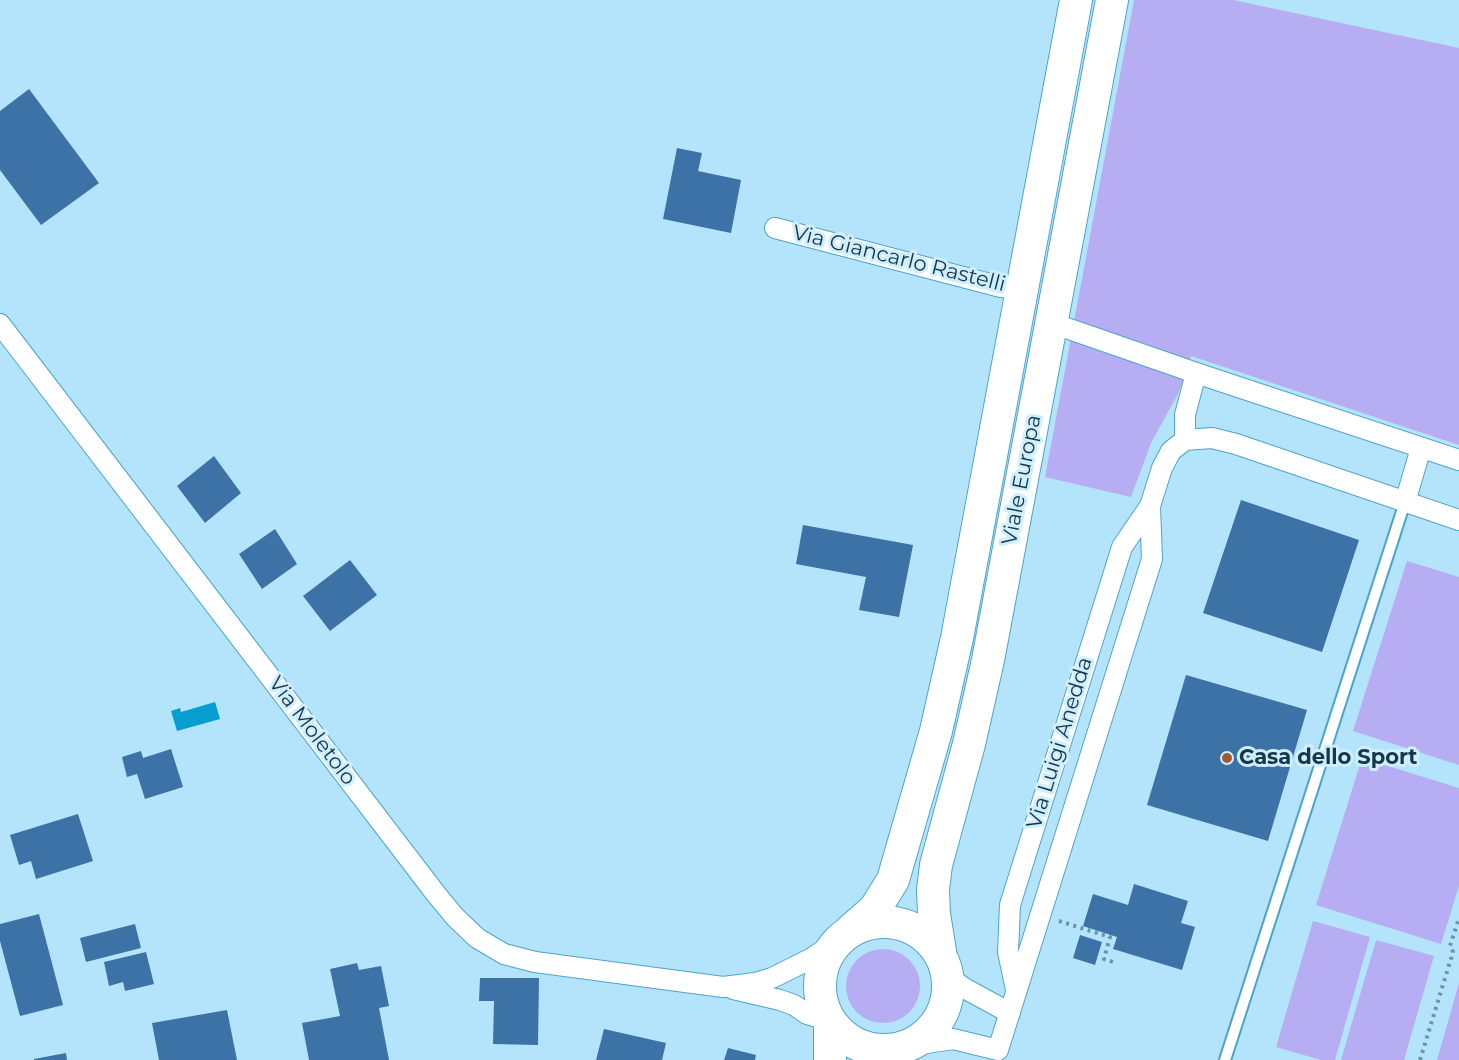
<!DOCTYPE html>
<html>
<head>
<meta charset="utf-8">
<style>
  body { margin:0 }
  canvas { display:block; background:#b4e4fc }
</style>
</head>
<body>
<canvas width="1459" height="1060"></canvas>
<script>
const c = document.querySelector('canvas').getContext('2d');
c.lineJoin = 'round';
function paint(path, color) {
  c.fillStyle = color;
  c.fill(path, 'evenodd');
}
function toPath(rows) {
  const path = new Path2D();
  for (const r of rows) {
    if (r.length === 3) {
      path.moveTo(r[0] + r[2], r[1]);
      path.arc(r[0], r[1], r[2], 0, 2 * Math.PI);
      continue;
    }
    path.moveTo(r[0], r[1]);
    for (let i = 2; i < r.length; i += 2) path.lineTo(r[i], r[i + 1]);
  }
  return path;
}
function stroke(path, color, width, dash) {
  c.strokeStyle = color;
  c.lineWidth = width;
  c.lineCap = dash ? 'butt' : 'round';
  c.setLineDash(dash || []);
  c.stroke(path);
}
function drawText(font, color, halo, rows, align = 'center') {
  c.font = font + ' Montserrat,sans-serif';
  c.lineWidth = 6;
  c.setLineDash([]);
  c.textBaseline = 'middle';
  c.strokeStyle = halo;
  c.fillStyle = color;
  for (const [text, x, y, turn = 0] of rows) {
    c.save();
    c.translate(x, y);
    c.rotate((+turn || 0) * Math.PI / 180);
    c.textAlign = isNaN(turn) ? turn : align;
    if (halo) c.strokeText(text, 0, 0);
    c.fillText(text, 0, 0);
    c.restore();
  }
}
paint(toPath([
  [1134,0,1233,0,1459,48,1459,445,1191,356,1178,394,1151,443,1131,497,1045,477],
  [1407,561,1459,577,1459,765,1353,731],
  [1362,758,1459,788,1459,886,1441,944,1316,905],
  [1313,921,1370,937,1335,1060,1321,1060,1276,1047],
  [1376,940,1434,956,1404,1060,1341,1060],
  [883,986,37],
  [1459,983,1459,1060,1437,1060]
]), '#b7adf3');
paint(toPath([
  [215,702,220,719,177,731,171,711,180,708,181,712]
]), '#069dcf');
paint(toPath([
  [29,89,99,183,41,225,0,170,0,111],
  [677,148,702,153,698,171,741,180,731,233,663,219],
  [214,456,241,493,205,523,177,486],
  [1241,500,1359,540,1322,652,1203,613],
  [803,525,913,545,899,617,859,610,866,577,796,564],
  [275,529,297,564,262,589,239,554],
  [350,560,377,595,330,631,303,596],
  [1186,675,1307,710,1268,841,1147,805],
  [171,749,183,787,145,799,137,774,127,777,122,757,141,751,143,758],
  [78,814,93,861,36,879,31,861,19,865,10,835],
  [1134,884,1188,901,1181,923,1195,927,1182,970,1113,949,1117,937,1083,926,1093,894,1128,905],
  [39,914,63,1005,20,1016,0,941,0,924],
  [135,924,141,948,86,962,80,938],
  [1080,935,1102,942,1095,965,1073,958],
  [146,952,154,984,125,991,123,982,109,986,104,962],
  [357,963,359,970,381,966,389,1006,379,1008,389,1060,309,1060,302,1023,340,1016,330,969],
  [480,978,539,978,538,1045,493,1044,494,1001,479,1001],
  [227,1010,237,1060,159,1060,152,1023],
  [604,1029,666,1043,662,1060,596,1060],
  [728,1048,756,1055,755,1060,724,1060],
  [66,1053,67,1060,34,1060,34,1059]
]), '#3d72a6');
const lane = toPath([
  [1225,1060,1405,502]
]);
const street = toPath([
  [775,228,1001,287,1023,289],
  [1052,323,1196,373,1459,460],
  [0,324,436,894,455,917,477,938,504,954,535,962,723,987,755,983,772,978,812,958,838,940],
  [1185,440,1185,415,1196,373],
  [1405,502,1421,448],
  [946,969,953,980,964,988,1010,1013],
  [733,989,780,1000,794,1005,807,1014,830,1021],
  [1016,990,1008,952,1010,905,1122,547,1150,506,1162,468,1171,451,1185,440,1212,438,1236,444,1459,520],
  [907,1046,953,1039,998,1050,1152,559,1150,506]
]);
const primary = toPath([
  [884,986,64],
  [850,931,875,909,893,880,936,731,957,638,1076,0],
  [941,957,934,914,933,890,936,865,969,744,988,660,1112,0],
  [830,1021,830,1060]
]);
stroke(lane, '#4ea3ca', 14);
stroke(street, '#4ea3ca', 22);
stroke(primary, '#4ea3ca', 34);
stroke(toPath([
  [1059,921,1110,937,1104,959,1116,963],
  [1420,1060,1453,952,1450,946,1459,918]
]), '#6a95a9', 4, [3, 4.5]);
stroke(lane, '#fff', 10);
stroke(street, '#fff', 20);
stroke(primary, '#fff', 32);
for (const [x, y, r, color] of [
  [1227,758,6,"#a05a2f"]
]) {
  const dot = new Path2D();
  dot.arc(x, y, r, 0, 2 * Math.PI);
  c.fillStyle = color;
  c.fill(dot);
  stroke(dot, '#cfeeff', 2);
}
drawText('21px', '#143848', '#cfeeff', [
  ["Via Giancarlo Rastelli",899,259,14],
  ["Viale Europa",1022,480,-79],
  ["Via Moletolo",312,731,53],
  ["Via Luigi Anedda",1060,743,-73]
]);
drawText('bold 21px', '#143848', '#cfeeff', [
  ["Casa dello Sport",1239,758]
], 'left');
</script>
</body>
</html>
